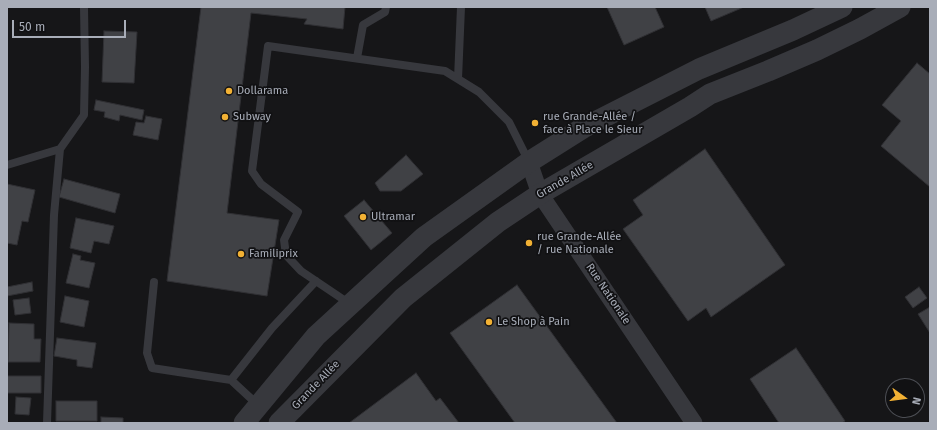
<!DOCTYPE html>
<html>
<head>
<meta charset="utf-8">
<style>
  body { margin:0 }
  #map { position:relative; width:937px; height:430px; overflow:hidden; background:#161618; font-family:"Fira Sans",sans-serif }
  canvas { display:block }
  .frame { position:absolute; inset:0; border:8px solid #a8adb8; pointer-events:none }
  .north { position:absolute; left:885px; top:378px; width:40px; height:40px; box-sizing:border-box; background:#111113; border:1px solid #4d4f55; border-radius:50%; rotate:104deg; font-size:11px; font-weight:700; line-height:16px; text-align:center; color:#a8adb8 }
  .north::after { content:''; display:block; margin:auto; width:14px; height:18px; background:#f2b134; clip-path:polygon(50% 0,100% 100%,50% 72%,0 100%) }
  .scale { position:absolute; left:12px; top:20px; width:114px; height:18px; box-sizing:border-box; border:2px solid #a8adb8; border-top:0; padding-left:5px; font-size:12px; line-height:14px; white-space:nowrap; color:#a8adb8; -webkit-text-stroke:3px #111113; paint-order:stroke }
</style>
</head>
<body>
<div id="map">
<canvas width="937" height="430"></canvas>
<div class="frame"></div>
<div class="north">N</div>
<div class="scale">50 m</div>
</div>
<script>
const c = document.querySelector('canvas').getContext('2d');
c.lineJoin = 'round';
function paint(path, color) {
  c.fillStyle = color;
  c.fill(path, 'evenodd');
}
function toPath(rows) {
  const path = new Path2D();
  for (const r of rows) {
    path.moveTo(r[0], r[1]);
    for (let i = 2; i < r.length; i += 2) path.lineTo(r[i], r[i + 1]);
  }
  return path;
}
function stroke(path, color, width, dash) {
  c.strokeStyle = color;
  c.lineWidth = width;
  c.lineCap = dash ? 'butt' : 'round';
  c.setLineDash(dash || []);
  c.stroke(path);
}
function drawText(font, color, halo, rows, align = 'center') {
  c.font = font + ' "Fira Sans",sans-serif';
  c.lineWidth = 3.5;
  c.setLineDash([]);
  c.textBaseline = 'middle';
  c.strokeStyle = halo;
  c.fillStyle = color;
  for (const [text, x, y, turn = 0] of rows) {
    c.save();
    c.translate(x, y);
    c.rotate((+turn || 0) * Math.PI / 180);
    c.textAlign = isNaN(turn) ? turn : align;
    if (halo) c.strokeText(text, 0, 0);
    c.fillText(text, 0, 0);
    c.restore();
  }
}
const building = toPath([
  [201,7,345,7,343,29,304,24,307,19,251,13,227,213,279,220,267,296,167,281,201,7],
  [607,7,655,7,664,27,624,45,607,7],
  [705,7,744,7,711,21,705,7],
  [104,31,137,32,134,83,102,82,104,31],
  [917,63,930,74,930,187,881,146,901,121,882,105,917,63],
  [96,100,144,110,142,120,120,115,119,121,104,117,105,112,94,110,96,100],
  [146,116,162,119,158,140,133,135,136,122,144,123,146,116],
  [705,149,785,265,711,317,706,308,688,321,623,229,643,215,633,200,705,149],
  [406,155,423,174,401,191,380,191,375,183,406,155],
  [64,179,120,194,115,213,59,197,64,179],
  [7,184,35,190,28,222,22,221,17,245,7,243,7,184],
  [364,200,392,233,371,250,344,216,364,200],
  [76,218,114,226,109,244,94,241,91,253,70,248,76,218],
  [73,254,81,256,80,260,95,263,89,288,66,283,73,254],
  [32,282,33,291,7,296,7,287,32,282],
  [517,285,617,423,515,423,450,333,517,285],
  [919,287,927,298,913,308,905,297,919,287],
  [65,296,89,301,84,327,60,322,65,296],
  [29,298,31,313,15,315,13,300,29,298],
  [930,307,930,333,918,314,930,307],
  [9,323,34,324,34,339,41,339,40,362,8,362,9,323],
  [57,338,96,343,92,368,77,366,77,360,54,356,57,338],
  [796,348,845,421,842,423,779,423,750,379,796,348],
  [416,373,436,401,440,398,459,423,349,423,416,373],
  [7,376,41,376,41,393,7,393,7,376],
  [16,397,31,398,29,415,15,414,16,397],
  [56,401,97,401,97,421,56,421,56,401],
  [101,417,123,418,123,423,101,423,101,417]
]);
paint(building, '#404145');
stroke(building, '#303034', 1);
stroke(toPath([
  [357,58,363,25,385,12,386,7],
  [458,79,461,7],
  [7,165,60,149,84,115,85,67,84,7],
  [154,282,147,353,152,368,231,380],
  [350,304,301,271,286,255,284,240,298,212,261,184,252,171,268,46,445,71,479,92,509,122,529,162],
  [258,405,231,380,272,328,316,281],
  [47,423,54,215,60,149]
]), '#37383d', 8);
stroke(toPath([
  [529,162,540,194,694,423]
]), '#37383d', 17);
stroke(toPath([
  [244,423,316,336,424,237,529,162,583,128,699,69,793,30,842,7],
  [279,423,403,298,498,222,540,194,690,107,710,94,768,71,817,50,860,29,900,7]
]), '#37383d', 21);
for (const [x, y, r, color] of [
  [229,91,4,"#f2b134"],
  [225,117,4,"#f2b134"],
  [535,123,4,"#f2b134"],
  [363,217,4,"#f2b134"],
  [529,243,4,"#f2b134"],
  [241,254,4,"#f2b134"],
  [489,322,4,"#f2b134"]
]) {
  const dot = new Path2D();
  dot.arc(x, y, r, 0, 2 * Math.PI);
  c.fillStyle = color;
  c.fill(dot);
  stroke(dot, '#111113', 1.5);
}
drawText('11px', '#a8adb8', '#111113', [
  ["Dollarama",237,91],
  ["Subway",233,117],
  ["rue Grande-Allée /",543,117],
  ["face à Place le Sieur",543,130],
  ["Ultramar",371,217],
  ["rue Grande-Allée",537,237],
  ["/ rue Nationale",537,250],
  ["Familiprix",249,254],
  ["Le Shop à Pain",497,322]
], 'left');
drawText('11px', '#a8adb8', '#111113', [
  ["Grande Allée",565,180,-30],
  ["Rue Nationale",608,294,56],
  ["Grande Allée",316,385,-46]
]);
</script>
</body>
</html>
